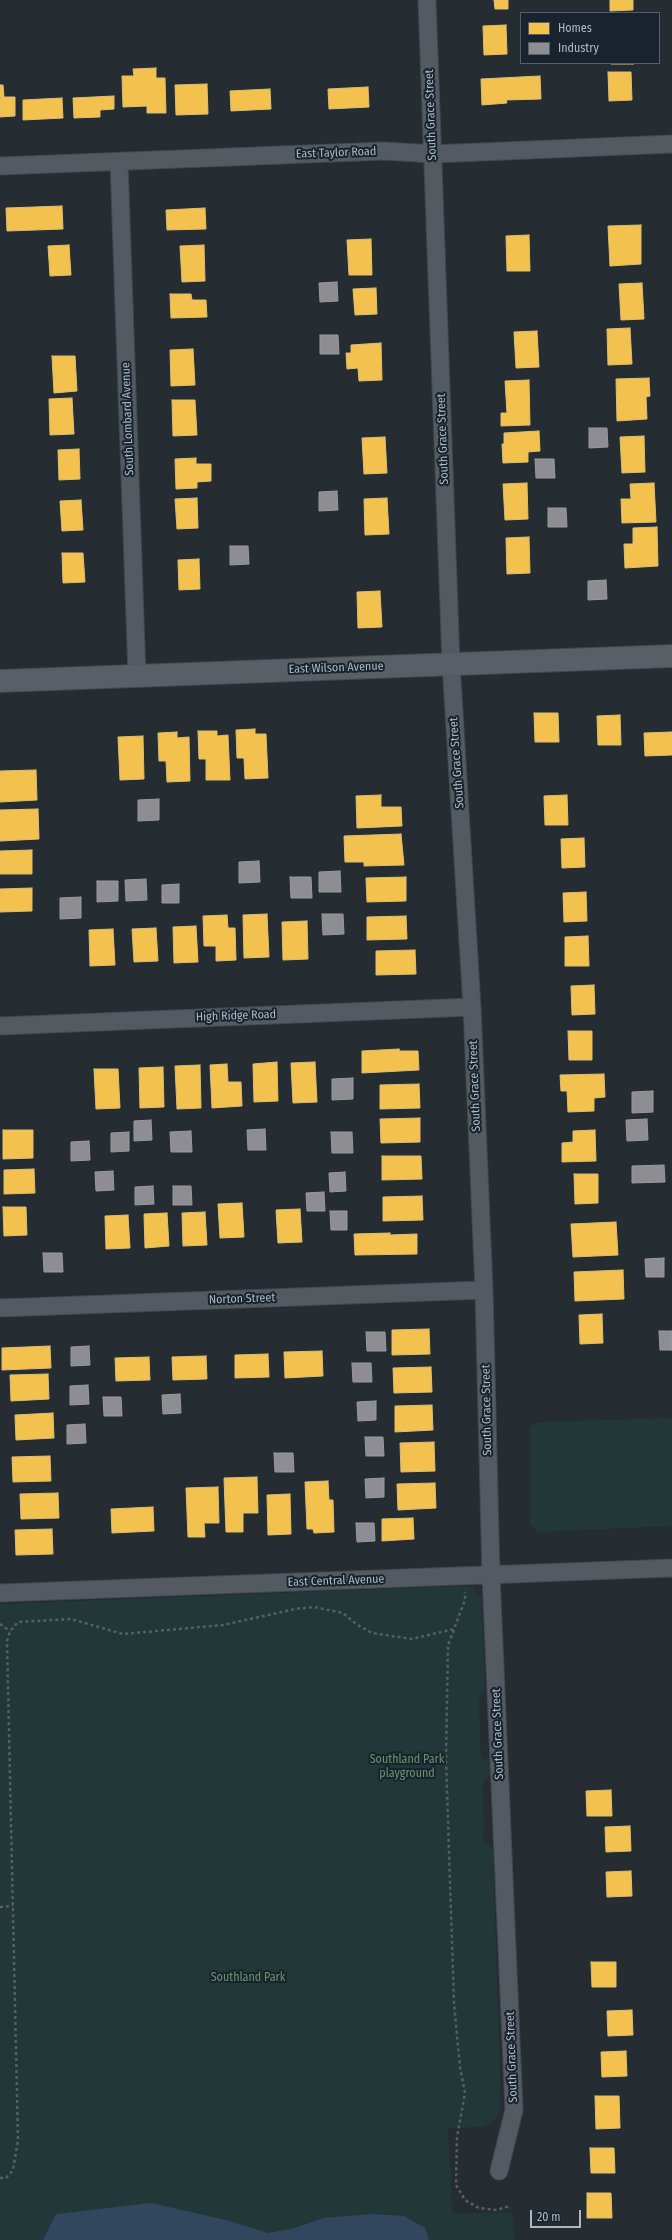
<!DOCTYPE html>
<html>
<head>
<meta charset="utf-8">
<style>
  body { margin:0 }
  #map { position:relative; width:672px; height:2240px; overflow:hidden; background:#252c32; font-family:"Fira Sans Condensed",sans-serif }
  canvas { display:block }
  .legend { position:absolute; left:520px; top:12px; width:140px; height:52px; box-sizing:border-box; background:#18232d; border:1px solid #545f6a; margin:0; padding:5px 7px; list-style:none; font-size:12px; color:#adb9c5 }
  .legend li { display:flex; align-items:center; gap:8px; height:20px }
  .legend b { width:20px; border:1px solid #545f6a }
  .scale { position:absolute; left:530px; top:2210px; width:51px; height:18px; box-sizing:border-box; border:2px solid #adb9c5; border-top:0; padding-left:5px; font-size:12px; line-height:14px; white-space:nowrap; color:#adb9c5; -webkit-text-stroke:3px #18232d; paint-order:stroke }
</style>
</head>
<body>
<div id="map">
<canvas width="672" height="2240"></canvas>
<ul class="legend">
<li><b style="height:11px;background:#f2c14e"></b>Homes</li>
<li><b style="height:11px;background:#8d8d92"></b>Industry</li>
</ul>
<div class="scale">20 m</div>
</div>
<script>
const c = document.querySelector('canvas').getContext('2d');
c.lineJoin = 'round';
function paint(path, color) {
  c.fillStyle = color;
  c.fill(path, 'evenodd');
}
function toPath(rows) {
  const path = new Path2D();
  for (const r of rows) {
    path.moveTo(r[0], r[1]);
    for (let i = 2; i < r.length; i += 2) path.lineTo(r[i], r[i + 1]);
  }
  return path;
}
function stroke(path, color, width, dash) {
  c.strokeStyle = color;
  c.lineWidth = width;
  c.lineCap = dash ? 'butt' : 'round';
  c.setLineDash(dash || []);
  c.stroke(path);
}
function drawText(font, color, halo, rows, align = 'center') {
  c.font = font + ' "Fira Sans Condensed",sans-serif';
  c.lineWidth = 4;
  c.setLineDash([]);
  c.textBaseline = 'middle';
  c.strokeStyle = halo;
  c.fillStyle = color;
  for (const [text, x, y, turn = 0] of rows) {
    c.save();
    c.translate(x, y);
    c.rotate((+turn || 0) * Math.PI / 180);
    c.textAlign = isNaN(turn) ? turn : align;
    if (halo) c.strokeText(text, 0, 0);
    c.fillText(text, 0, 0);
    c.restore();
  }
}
paint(toPath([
  [672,1418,672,1526,539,1532,534,1529,530,1523,530,1429,532,1425,538,1422],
  [460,1586,472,1587,481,1598,485,1692,479,1699,481,1757,488,1761,490,1767,490,1775,483,1783,484,1841,493,1847,501,2110,495,2119,484,2127,448,2128,453,2214,513,2212,514,2240,0,2240,0,1604]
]), '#223738');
paint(toPath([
  [151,2203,226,2220,268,2233,291,2229,324,2218,372,2214,404,2216,425,2228,429,2240,43,2240,56,2214]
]), '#31475d');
const homes = toPath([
  [494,0,508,0,508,9,495,9,494,0],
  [610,0,633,0,633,10,610,11,610,0],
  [506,25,507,54,484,55,483,26,506,25],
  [611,63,634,63,634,64,611,64,611,63],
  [156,68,156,78,165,78,166,113,147,113,147,106,123,107,122,76,134,76,133,69,156,68],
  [608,72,631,72,632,100,609,101,608,72],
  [540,76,541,99,506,100,507,103,482,105,481,79,540,76],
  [207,84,208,114,176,115,175,85,207,84],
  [0,85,3,85,4,97,15,97,15,116,0,117,0,85],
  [368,87,369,107,329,109,328,89,368,87],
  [270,89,271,109,231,111,230,91,270,89],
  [114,96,114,109,100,110,100,117,74,118,73,98,114,96],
  [62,98,63,118,23,120,23,100,62,98],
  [62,206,63,229,7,231,6,208,62,206],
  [205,208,206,229,167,230,166,210,205,208],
  [641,225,641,264,610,266,608,226,641,225],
  [529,235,530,271,507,271,506,236,529,235],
  [371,239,372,275,349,275,347,240,371,239],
  [69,245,71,275,50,276,48,246,69,245],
  [204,245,205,281,182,282,180,246,204,245],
  [642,283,644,319,621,320,619,284,642,283],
  [376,288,377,314,355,315,353,289,376,288],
  [170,294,191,294,192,300,206,300,207,317,171,318,170,294],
  [630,328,632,364,608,365,607,329,630,328],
  [537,331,539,367,516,368,514,332,537,331],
  [381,343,382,380,359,381,358,368,347,369,346,353,351,353,351,345,381,343],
  [193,349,195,385,171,386,170,350,193,349],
  [52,356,75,356,77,391,54,393,52,356],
  [649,378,650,396,646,397,647,419,617,421,616,379,649,378],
  [529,380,530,425,501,426,501,413,507,413,505,381,529,380],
  [72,398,74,434,50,435,49,399,72,398],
  [172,400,195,400,197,435,173,436,172,400],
  [539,431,540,451,528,452,528,462,503,463,502,444,504,444,504,433,539,431],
  [644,436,645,472,622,473,620,437,644,436],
  [385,437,387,473,364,474,362,438,385,437],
  [79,449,80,479,59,480,58,450,79,449],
  [196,458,196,464,211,464,211,481,197,482,197,488,176,489,175,459,196,458],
  [527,483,528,519,505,520,503,484,527,483],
  [654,483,656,522,622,523,621,499,631,499,630,484,654,483],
  [197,498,198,528,177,529,175,499,197,498],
  [387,498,389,534,365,535,364,499,387,498],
  [81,500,83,530,62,531,60,501,81,500],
  [657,527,658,566,625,568,624,544,633,544,633,528,657,527],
  [529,537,530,573,507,574,506,538,529,537],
  [62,553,83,553,85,582,63,583,62,553],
  [199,559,200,589,179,590,178,560,199,559],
  [380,591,382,627,358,628,357,592,380,591],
  [534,713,558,713,559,742,535,742,534,713],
  [620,715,621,745,598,745,597,716,620,715],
  [255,729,255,734,266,734,268,778,245,779,244,758,237,758,236,730,255,729],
  [198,731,217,731,217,736,228,735,230,780,206,780,206,759,199,759,198,731],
  [177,732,177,738,189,737,190,781,167,782,166,761,159,761,158,733,177,732],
  [672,732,672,755,645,756,644,733,672,732],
  [143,736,144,779,120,780,118,737,143,736],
  [36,770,37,800,0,802,0,771,36,770],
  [381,795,381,807,401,807,402,826,357,828,356,796,381,795],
  [567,795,568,825,545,825,544,796,567,795],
  [38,809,39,839,0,841,0,810,38,809],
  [401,834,404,865,364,866,364,862,345,862,344,836,401,834],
  [584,838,585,867,562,868,561,839,584,838],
  [32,850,32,874,0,874,0,851,32,850],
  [406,877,406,901,367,902,366,878,406,877],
  [32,888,32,911,0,912,0,889,32,888],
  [586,892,587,921,564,922,563,893,586,892],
  [267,914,269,957,244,958,243,915,267,914],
  [227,915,228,928,235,928,236,960,216,961,216,946,204,946,203,916,227,915],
  [406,916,407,939,367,940,367,917,406,916],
  [307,921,308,959,283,960,282,922,307,921],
  [196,926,198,962,174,963,173,927,196,926],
  [156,928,158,961,134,962,132,929,156,928],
  [113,929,115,965,90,966,89,930,113,929],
  [588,936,589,966,565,966,565,937,588,936],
  [415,950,416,974,376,975,376,951,415,950],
  [594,985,595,1014,572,1015,571,986,594,985],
  [568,1031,592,1031,592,1060,569,1060,568,1031],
  [399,1049,400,1051,418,1051,419,1070,362,1073,362,1051,399,1049],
  [277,1062,278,1101,254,1102,253,1064,277,1062],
  [315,1062,317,1102,293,1103,291,1063,315,1062],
  [227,1064,228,1082,241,1082,242,1106,212,1108,210,1065,227,1064],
  [200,1065,201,1108,177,1109,175,1066,200,1065],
  [163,1067,164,1107,140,1108,139,1068,163,1067],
  [94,1069,118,1069,120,1108,96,1109,94,1069],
  [604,1074,605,1097,594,1098,594,1111,568,1112,567,1091,561,1091,560,1075,604,1074],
  [419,1084,420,1108,380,1109,380,1085,419,1084],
  [420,1118,420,1142,381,1143,380,1119,420,1118],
  [3,1130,33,1130,33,1158,3,1159,3,1130],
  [595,1130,596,1161,562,1162,562,1143,573,1142,573,1131,595,1130],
  [382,1156,421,1156,422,1179,382,1180,382,1156],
  [34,1169,35,1193,4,1194,4,1170,34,1169],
  [574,1174,598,1174,598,1203,575,1204,574,1174],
  [422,1196,423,1220,383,1221,383,1197,422,1196],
  [242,1203,244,1237,220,1238,218,1204,242,1203],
  [3,1207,26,1207,27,1235,4,1236,3,1207],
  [300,1209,302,1242,278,1243,276,1210,300,1209],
  [205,1212,207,1245,183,1246,182,1213,205,1212],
  [167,1213,169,1246,145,1248,144,1214,167,1213],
  [128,1215,130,1248,106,1249,105,1216,128,1215],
  [616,1222,618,1255,573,1257,571,1224,616,1222],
  [390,1233,390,1235,417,1234,417,1254,355,1255,354,1234,390,1233],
  [623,1270,624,1299,575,1301,574,1272,623,1270],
  [602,1314,603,1343,580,1344,579,1315,602,1314],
  [429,1329,430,1354,392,1355,392,1330,429,1329],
  [50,1346,51,1368,2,1370,2,1348,50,1346],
  [322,1351,323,1376,285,1378,284,1352,322,1351],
  [268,1354,269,1377,235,1378,235,1355,268,1354],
  [206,1356,207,1379,173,1380,172,1357,206,1356],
  [149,1357,150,1380,116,1381,115,1358,149,1357],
  [431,1367,432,1392,394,1393,393,1368,431,1367],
  [48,1374,49,1399,11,1401,10,1375,48,1374],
  [432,1405,433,1430,395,1432,395,1406,432,1405],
  [53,1413,54,1438,16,1440,15,1415,53,1413],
  [434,1442,435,1471,401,1472,400,1443,434,1442],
  [50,1456,51,1481,13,1482,12,1457,50,1456],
  [257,1477,258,1513,243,1513,243,1532,226,1532,224,1478,257,1477],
  [328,1481,329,1500,333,1500,334,1532,314,1533,313,1529,307,1529,305,1482,328,1481],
  [435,1483,436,1508,398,1510,397,1484,435,1483],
  [218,1487,219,1523,204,1523,205,1537,188,1537,186,1488,218,1487],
  [58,1493,59,1518,21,1519,20,1494,58,1493],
  [290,1494,291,1534,268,1535,267,1495,290,1494],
  [153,1507,154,1531,112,1533,111,1509,153,1507],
  [413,1518,414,1539,382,1541,382,1519,413,1518],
  [52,1529,53,1554,16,1555,15,1530,52,1529],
  [611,1790,612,1816,587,1816,586,1791,611,1790],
  [630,1826,631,1851,606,1852,605,1827,630,1826],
  [631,1871,632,1896,607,1897,606,1872,631,1871],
  [591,1962,616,1962,616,1987,592,1987,591,1962],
  [632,2010,633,2035,608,2036,607,2011,632,2010],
  [626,2051,627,2076,602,2077,601,2052,626,2051],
  [595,2096,619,2096,620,2128,596,2129,595,2096],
  [590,2148,614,2148,615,2173,591,2173,590,2148],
  [587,2193,611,2193,612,2218,587,2218,587,2193]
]);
paint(homes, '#f2c14e');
stroke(homes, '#ddbf72', 1);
const industry = toPath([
  [337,282,338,301,320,302,319,283,337,282],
  [320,335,338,335,339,354,320,354,320,335],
  [589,428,607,428,608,447,589,448,589,428],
  [535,459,554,459,555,478,536,478,535,459],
  [337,491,338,510,319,511,319,492,337,491],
  [548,508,566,508,567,527,548,527,548,508],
  [230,546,248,546,249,564,230,565,230,546],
  [606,580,607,599,588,600,588,581,606,580],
  [159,799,159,820,138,821,138,800,159,799],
  [259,861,260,882,239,883,239,862,259,861],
  [340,871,341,892,319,892,319,872,340,871],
  [290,877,311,877,312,898,291,898,290,877],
  [146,879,147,900,126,901,125,880,146,879],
  [97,881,118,881,118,901,97,902,97,881],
  [179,884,179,903,162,903,162,885,179,884],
  [81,897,81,918,60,919,60,898,81,897],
  [322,914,343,914,344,934,323,935,322,914],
  [353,1078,353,1099,332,1100,332,1079,353,1078],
  [653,1091,653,1112,632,1113,632,1092,653,1091],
  [647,1119,648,1140,627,1141,626,1120,647,1119],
  [151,1120,152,1140,134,1141,134,1121,151,1120],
  [265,1129,266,1150,248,1150,247,1130,265,1129],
  [191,1131,192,1152,171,1152,170,1132,191,1131],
  [129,1132,129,1151,111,1152,111,1133,129,1132],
  [331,1132,352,1132,353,1153,332,1153,331,1132],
  [89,1141,90,1160,71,1161,71,1142,89,1141],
  [664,1165,665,1182,632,1183,632,1166,664,1165],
  [113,1171,114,1190,96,1191,95,1172,113,1171],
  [345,1172,346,1191,330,1192,329,1173,345,1172],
  [153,1186,154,1204,135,1205,135,1187,153,1186],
  [173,1186,191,1186,192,1205,173,1205,173,1186],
  [324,1192,325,1211,307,1211,306,1193,324,1192],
  [330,1211,347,1211,347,1230,331,1230,330,1211],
  [43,1253,62,1253,63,1272,44,1272,43,1253],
  [664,1258,664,1277,646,1277,645,1259,664,1258],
  [659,1331,672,1331,672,1350,660,1350,659,1331],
  [366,1332,385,1332,386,1351,367,1351,366,1332],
  [89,1346,90,1365,71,1366,71,1347,89,1346],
  [352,1363,371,1363,372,1382,353,1382,352,1363],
  [88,1385,89,1404,70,1405,70,1386,88,1385],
  [180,1394,181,1413,163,1414,162,1395,180,1394],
  [103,1397,121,1397,122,1416,104,1416,103,1397],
  [376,1401,376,1420,358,1421,357,1402,376,1401],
  [85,1424,86,1443,67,1444,67,1425,85,1424],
  [365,1437,383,1437,384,1456,366,1456,365,1437],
  [274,1453,293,1453,294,1472,275,1472,274,1453],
  [384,1478,384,1497,366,1498,365,1479,384,1478],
  [356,1523,374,1523,375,1541,357,1542,356,1523]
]);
paint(industry, '#8d8d92');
stroke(industry, '#979aa1', 1);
const street = toPath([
  [427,0,451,663,472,1007,484,1290,491,1575,514,2110,499,2171],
  [119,162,137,676],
  [0,166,384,151,433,154,672,144],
  [0,1026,472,1007],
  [0,1308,484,1290],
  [0,1593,672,1568]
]);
const secondary = toPath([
  [0,681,672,656]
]);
stroke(street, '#42484d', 19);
stroke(secondary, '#42484d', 24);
stroke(toPath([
  [0,1624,10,1631],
  [454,1630,448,1645,446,1760,454,2003,460,2067,465,2093,457,2137,456,2185,465,2200,479,2208,496,2210,510,2206],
  [0,1907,13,1906],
  [0,2178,6,2178,13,2170,18,2140,7,1641,10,1631,18,1622,71,1619,123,1634,223,1625,295,1609,314,1607,343,1613,356,1624,372,1633,412,1639,454,1629,465,1600,465,1592]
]), '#585f64', 2.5, [3, 3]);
stroke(street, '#545a61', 17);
stroke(secondary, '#595f66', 22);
drawText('12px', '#adb9c5', '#18232d', [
  ["South Grace Street",431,115,-92],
  ["East Taylor Road",336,153,-2],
  ["South Lombard Avenue",128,419,-92],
  ["South Grace Street",443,439,-92],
  ["East Wilson Avenue",336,668,-2],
  ["South Grace Street",457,763,-94],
  ["High Ridge Road",236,1016,-2],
  ["South Grace Street",475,1086,-92],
  ["Norton Street",242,1299,-2],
  ["South Grace Street",487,1410,-91],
  ["East Central Avenue",336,1581,-2],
  ["South Grace Street",498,1734,-92],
  ["South Grace Street",512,2057,-92]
]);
drawText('12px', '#64976b', '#18232d', [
  ["Southland Park",407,1760],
  ["playground",407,1774],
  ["Southland Park",248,1978]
]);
</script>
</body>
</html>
